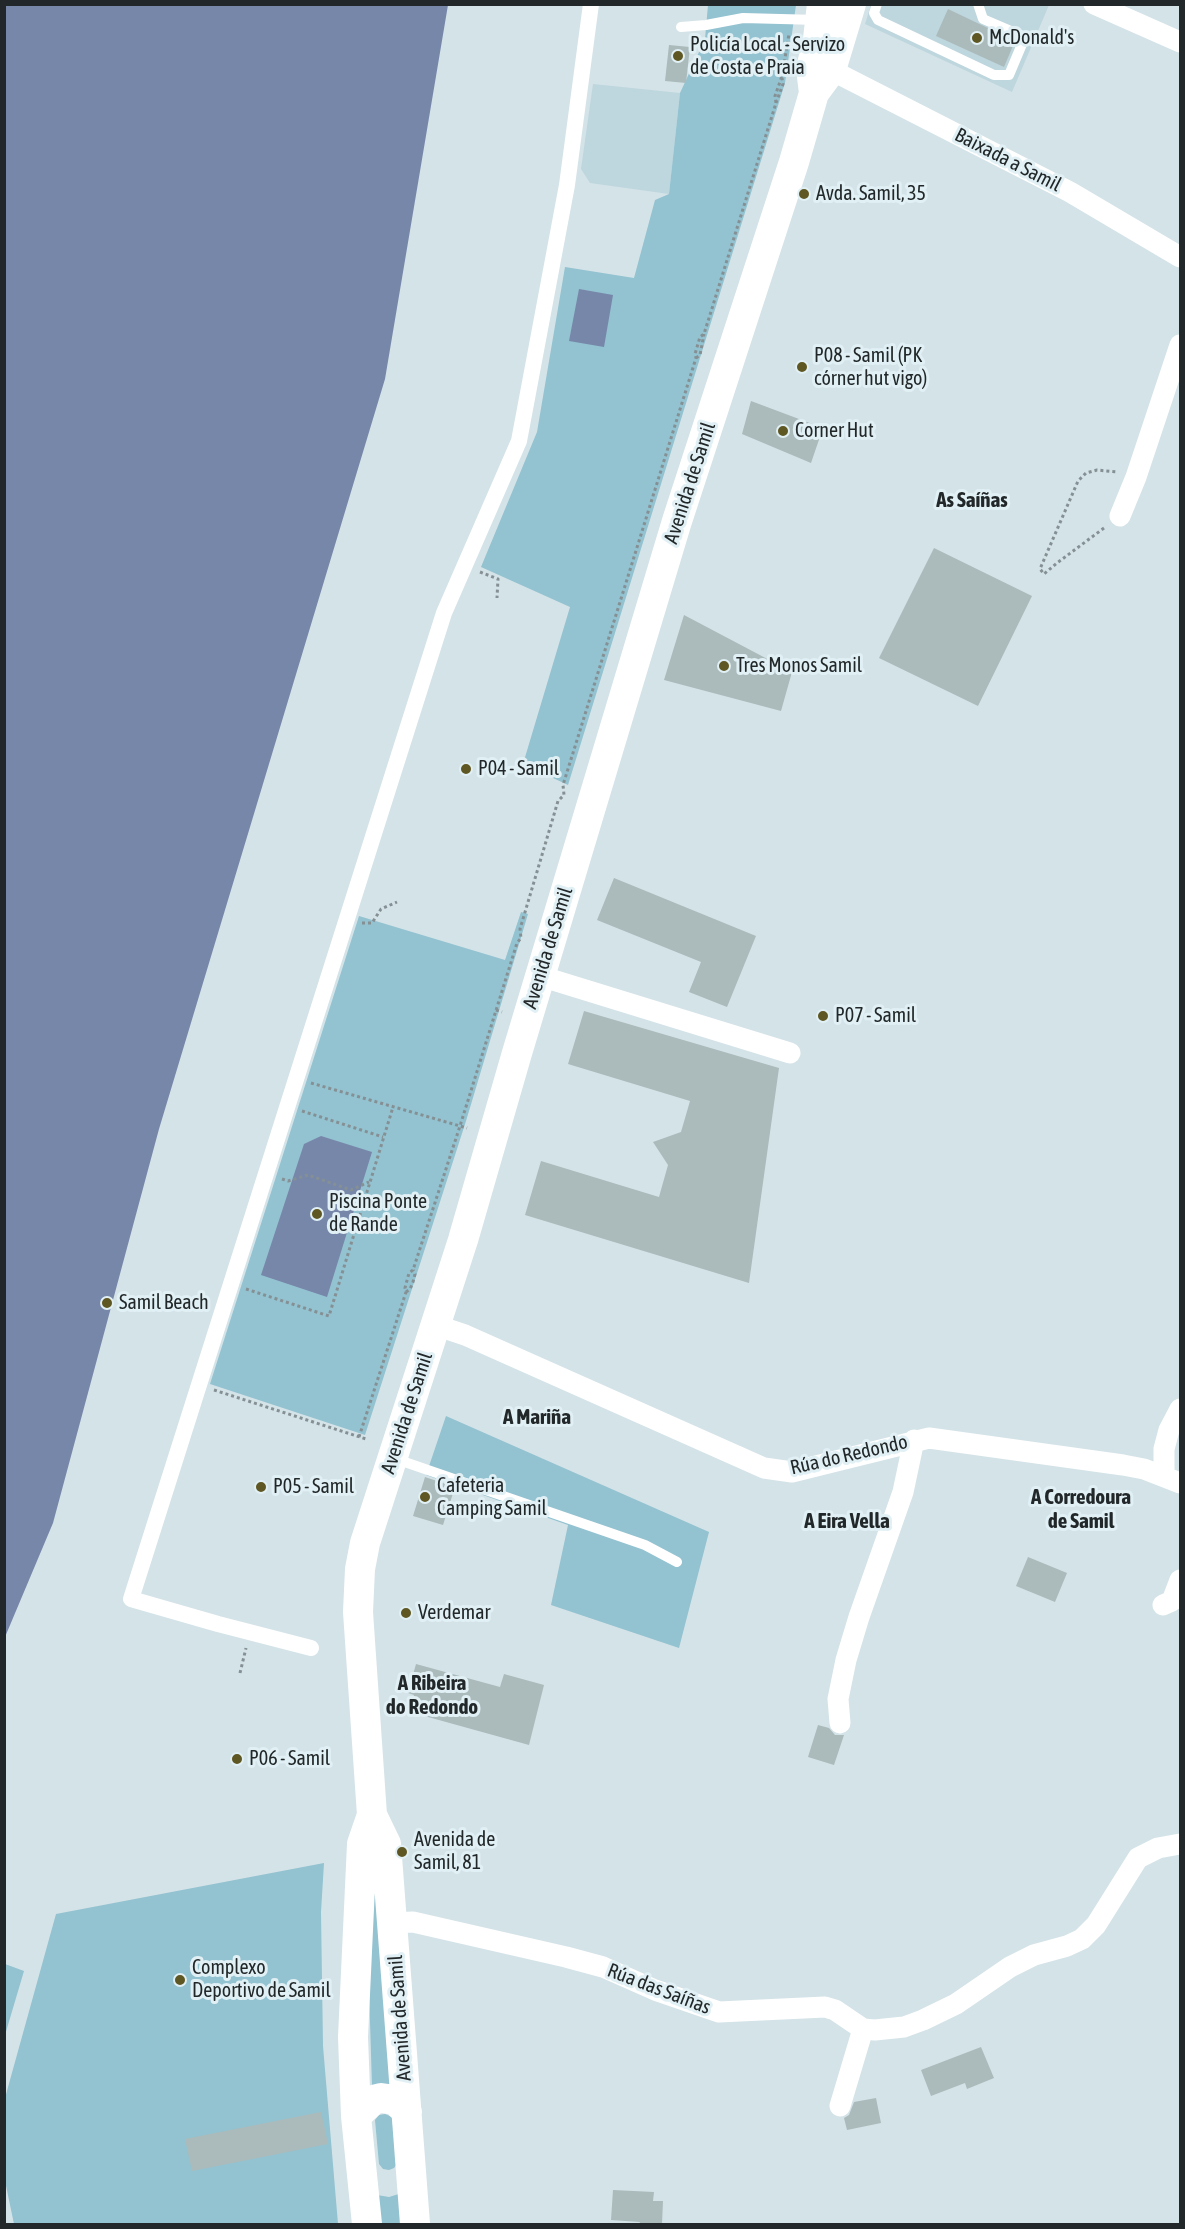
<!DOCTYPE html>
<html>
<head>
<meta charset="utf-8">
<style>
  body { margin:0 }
  #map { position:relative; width:1185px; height:2229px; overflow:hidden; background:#d4e3e8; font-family:"Asap Condensed",sans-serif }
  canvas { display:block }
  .frame { position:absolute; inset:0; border:6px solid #222829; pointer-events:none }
</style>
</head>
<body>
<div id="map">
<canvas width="1185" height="2229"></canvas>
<div class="frame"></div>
</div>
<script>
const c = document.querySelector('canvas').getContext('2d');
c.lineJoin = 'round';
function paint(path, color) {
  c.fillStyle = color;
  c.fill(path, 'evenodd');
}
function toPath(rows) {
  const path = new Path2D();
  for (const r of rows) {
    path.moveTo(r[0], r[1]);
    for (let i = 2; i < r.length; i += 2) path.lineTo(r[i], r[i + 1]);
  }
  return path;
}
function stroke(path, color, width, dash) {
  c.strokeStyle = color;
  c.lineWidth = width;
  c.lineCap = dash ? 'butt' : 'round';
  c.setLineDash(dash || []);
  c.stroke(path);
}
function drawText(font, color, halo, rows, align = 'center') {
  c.font = font + ' "Asap Condensed",sans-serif';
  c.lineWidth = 6;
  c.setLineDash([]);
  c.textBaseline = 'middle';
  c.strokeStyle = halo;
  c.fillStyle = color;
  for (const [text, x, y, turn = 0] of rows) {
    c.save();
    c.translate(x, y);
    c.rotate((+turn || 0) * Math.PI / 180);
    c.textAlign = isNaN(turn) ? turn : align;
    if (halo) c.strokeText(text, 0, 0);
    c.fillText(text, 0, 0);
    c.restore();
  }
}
paint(toPath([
  [871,5,1049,5,1012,92,865,24],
  [593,84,680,93,669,194,590,183,581,169]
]), '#bed6dd');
paint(toPath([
  [708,5,796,5,785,83,568,785,523,764,570,607,481,567,537,432,565,267,634,278,655,200,669,194,680,93,705,39],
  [521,912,528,914,466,1121,365,1435,210,1384,359,916,505,960],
  [446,1416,709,1532,679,1648,551,1605,568,1525,426,1475],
  [324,1863,321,1912,323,2046,338,2224,14,2224,5,2181,5,2098,56,1914],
  [371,1889,379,1889,395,2085,372,2086,369,1989],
  [5,1964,24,1971,5,2035,4,1964],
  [385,2114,392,2117,397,2164,394,2168,389,2170,383,2169,379,2164,375,2120,379,2115],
  [402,2193,403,2224,380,2224,377,2195,389,2197]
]), '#93c2d0');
paint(toPath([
  [5,4,448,5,385,379,159,1129,53,1523,5,1637],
  [579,289,613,295,604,347,569,341],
  [321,1136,372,1152,327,1297,261,1275,304,1144]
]), '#7787aa');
paint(toPath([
  [948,9,1015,41,1004,67,936,36],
  [669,45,690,47,686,83,665,81],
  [751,401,823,428,811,463,742,434],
  [934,548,1032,596,978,706,879,658],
  [684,615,792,672,781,711,664,680],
  [614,878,756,936,727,1007,689,992,701,962,597,920],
  [584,1011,779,1068,749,1283,525,1215,541,1161,659,1197,668,1165,653,1142,681,1132,690,1101,568,1064],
  [425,1477,455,1487,443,1525,413,1516],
  [1028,1557,1067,1573,1055,1602,1016,1586],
  [416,1664,500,1687,504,1674,544,1685,529,1745,410,1712,414,1695,408,1693],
  [818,1725,829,1728,835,1735,844,1735,834,1765,808,1757],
  [981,2047,994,2078,967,2089,965,2083,931,2096,921,2070],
  [876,2098,881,2123,847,2130,844,2118,849,2115,854,2102],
  [321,2112,328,2144,192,2171,185,2139],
  [613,2190,654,2192,653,2201,663,2201,662,2224,639,2224,640,2222,611,2220]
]), '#abbbbb');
stroke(toPath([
  [776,103,783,84,782,78],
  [696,358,700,355,704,334],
  [1104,528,1057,563,1044,574,1040,569,1078,481,1086,473,1097,470,1117,472],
  [480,572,498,579,497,598],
  [362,923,372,923,381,909,397,902],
  [496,1010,502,1012],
  [311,1083,467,1128],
  [302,1111,383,1137],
  [282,1179,288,1181,308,1175,351,1190,369,1182],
  [246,1289,329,1316,393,1107],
  [406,1292,410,1289,413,1282,415,1274,413,1270],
  [214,1390,366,1439],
  [359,1437,406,1292,405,1288,409,1273,413,1270,460,1126,517,943,521,938,520,929,558,801,564,795,563,785,696,358,695,354,700,337,704,334,776,103,775,96,782,76,789,34],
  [240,1673,246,1648]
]), '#859094', 3, [3, 3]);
stroke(toPath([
  [877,4,874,13,878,20,994,75,1009,75,1025,37,983,19,978,4],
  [681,27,706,25,743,18,818,20],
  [396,1459,645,1545,677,1562]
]), '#fff', 10);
stroke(toPath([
  [311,1648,218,1624,131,1599,444,613,519,441,567,185,591,4]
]), '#fff', 16);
stroke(toPath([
  [1094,4,1180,42],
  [831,70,1070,192,1180,257],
  [1120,516,1136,477,1180,345],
  [540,976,790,1053],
  [435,1325,465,1335,764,1468,792,1472,929,1438,1123,1465,1144,1469,1180,1483],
  [1164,1476,1164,1449,1169,1430,1180,1409],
  [1163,1605,1172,1601,1180,1580],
  [840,1723,838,1699,846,1660,859,1617,903,1492,914,1440],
  [392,1923,413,1922,566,1957,603,1967,655,1990,719,2012,825,2007,835,2010,863,2029,875,2030,904,2027,923,2020,956,2004,1010,1967,1034,1955,1067,1946,1082,1939,1096,1925,1138,1858,1158,1848,1180,1844],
  [840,2106,863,2029]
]), '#fff', 21);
stroke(toPath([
  [814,93,811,69,818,39,822,4],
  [356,2116,373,2100,381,2098,395,2100,407,2112],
  [367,2224,356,2116,353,2037,362,1844,372,1815],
  [415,2224,386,1844,372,1815,358,1612,360,1569,365,1543,463,1240,517,1053,677,521,794,162,814,93,831,70,851,4]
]), '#fff', 30);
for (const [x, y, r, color] of [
  [977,38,6,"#5f5723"],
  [678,56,6,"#5f5723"],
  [804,194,6,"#5f5723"],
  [802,367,6,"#5f5723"],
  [783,431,6,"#5f5723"],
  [724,666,6,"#5f5723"],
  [466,769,6,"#5f5723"],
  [823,1016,6,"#5f5723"],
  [317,1214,6,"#5f5723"],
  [107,1303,6,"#5f5723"],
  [261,1487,6,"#5f5723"],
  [425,1497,6,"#5f5723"],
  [406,1613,6,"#5f5723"],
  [237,1759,6,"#5f5723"],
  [402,1852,6,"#5f5723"],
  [180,1980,6,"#5f5723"]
]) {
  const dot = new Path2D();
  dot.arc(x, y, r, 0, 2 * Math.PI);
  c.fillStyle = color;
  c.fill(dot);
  stroke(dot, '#e1f0f5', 2);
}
drawText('20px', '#222829', '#e1f0f5', [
  ["McDonald's",989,38],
  ["Policía Local - Servizo",690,45],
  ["de Costa e Praia",690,68],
  ["Avda. Samil, 35",816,194],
  ["P08 - Samil (PK",814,356],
  ["córner hut vigo)",814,379],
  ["Corner Hut",795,431],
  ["Tres Monos Samil",736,666],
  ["P04 - Samil",478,769],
  ["P07 - Samil",835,1016],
  ["Piscina Ponte",329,1202],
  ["de Rande",329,1225],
  ["Samil Beach",119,1303],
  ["Cafeteria",437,1486],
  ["Camping Samil",437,1509],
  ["P05 - Samil",273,1487],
  ["Verdemar",418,1613],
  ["P06 - Samil",249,1759],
  ["Avenida de",414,1840],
  ["Samil, 81",414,1863],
  ["Complexo",192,1968],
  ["Deportivo de Samil",192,1991]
], 'left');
drawText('20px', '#222829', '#e1f0f5', [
  ["Baixada a Samil",1008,160,27],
  ["Avenida de Samil",690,483,-72],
  ["Avenida de Samil",548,948,-73],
  ["Avenida de Samil",407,1413,-72],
  ["Rúa do Redondo",849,1455,-13],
  ["Rúa das Saíñas",659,1989,21],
  ["Avenida de Samil",400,2018,-94]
]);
drawText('bold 21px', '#222829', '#e1f0f5', [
  ["As Saíñas",972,500],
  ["A Mariña",537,1417],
  ["A Corredoura",1081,1497],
  ["de Samil",1081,1521],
  ["A Eira Vella",847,1521],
  ["A Ribeira",432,1683],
  ["do Redondo",432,1707]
]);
</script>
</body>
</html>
